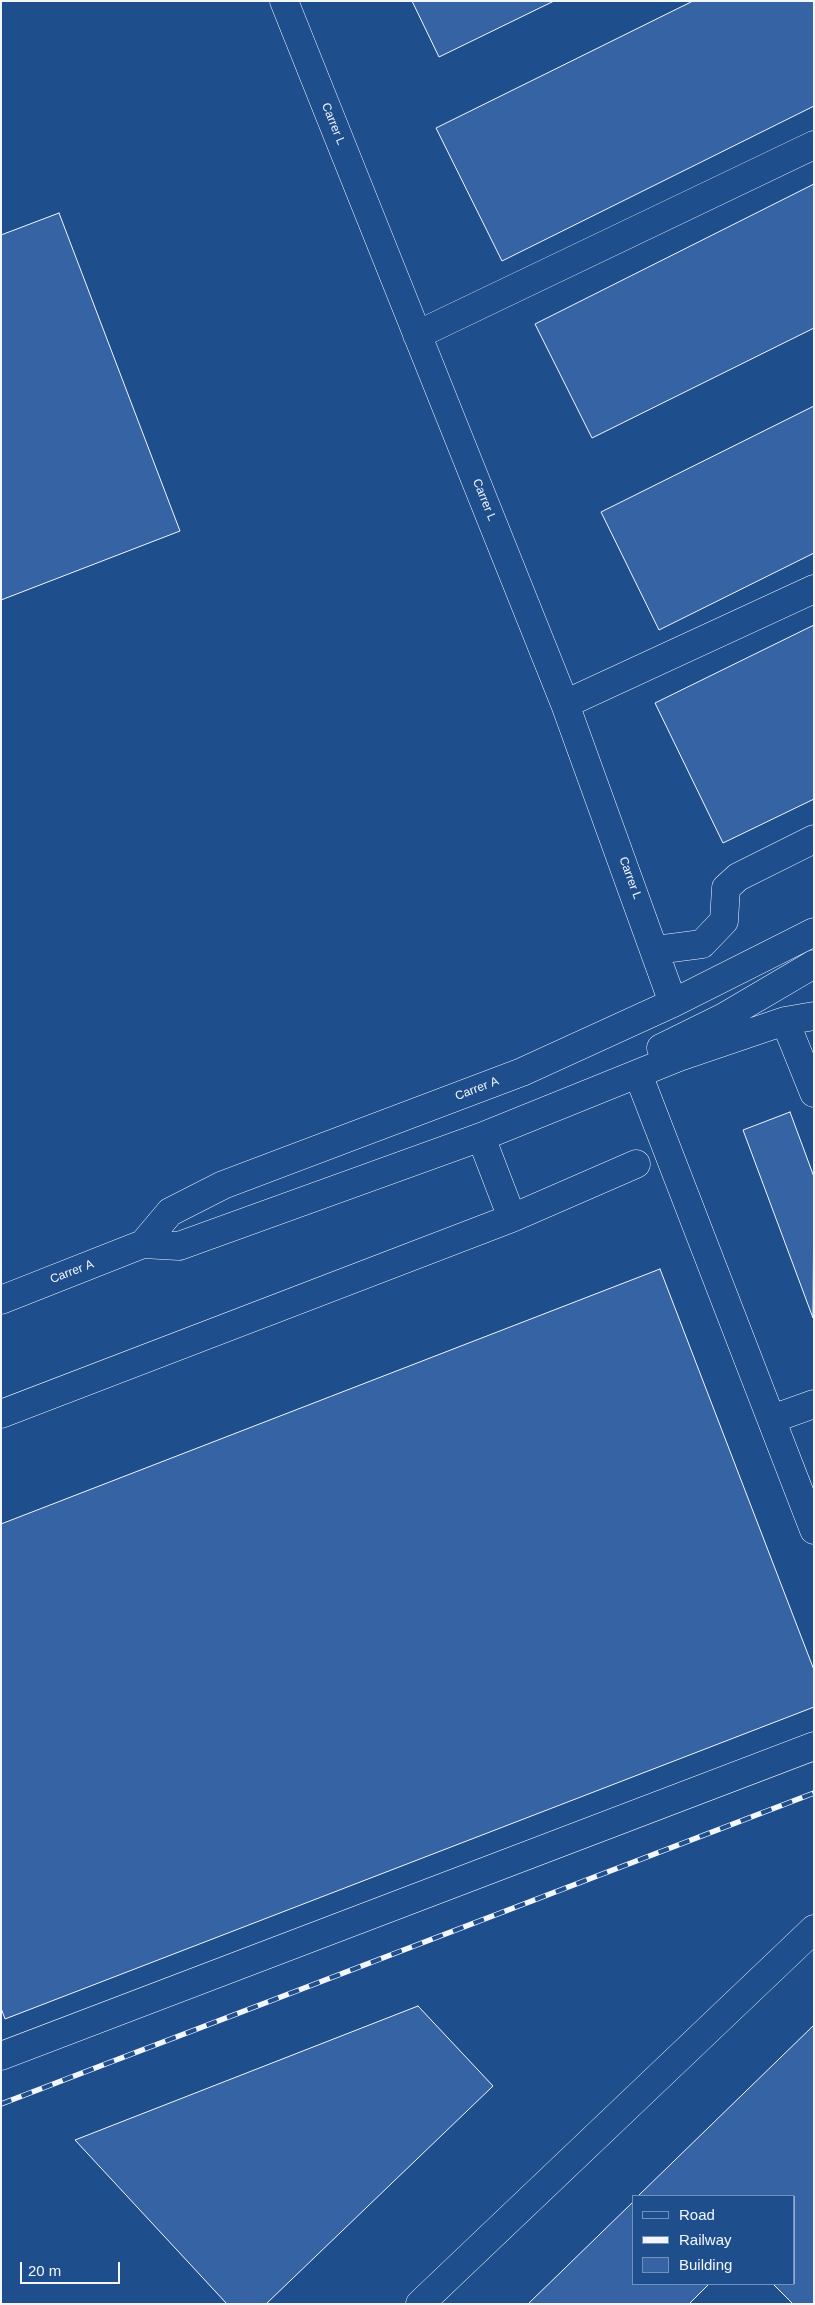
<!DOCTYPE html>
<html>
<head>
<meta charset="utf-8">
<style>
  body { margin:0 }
  #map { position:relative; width:815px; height:2305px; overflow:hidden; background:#1f4e8c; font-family:Helvetica,sans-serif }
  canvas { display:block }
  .frame { position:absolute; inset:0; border:2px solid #f2f6ff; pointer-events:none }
  .legend { position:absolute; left:632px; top:2195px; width:162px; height:90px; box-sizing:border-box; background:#1f4e8c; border:1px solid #7391ba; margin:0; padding:6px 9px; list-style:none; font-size:15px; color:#f2f6ff }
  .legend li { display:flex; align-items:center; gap:10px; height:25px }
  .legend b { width:25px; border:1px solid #7391ba }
  .scale { position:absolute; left:20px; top:2262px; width:100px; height:22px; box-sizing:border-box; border:2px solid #f2f6ff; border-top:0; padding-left:6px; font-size:15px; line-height:18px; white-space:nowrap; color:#f2f6ff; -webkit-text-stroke:4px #1f4e8c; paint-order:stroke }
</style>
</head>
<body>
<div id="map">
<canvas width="815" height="2305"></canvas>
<div class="frame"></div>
<ul class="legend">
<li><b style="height:6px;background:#1f4e8c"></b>Road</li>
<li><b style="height:6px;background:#f2f6ff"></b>Railway</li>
<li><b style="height:14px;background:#3563a3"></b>Building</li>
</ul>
<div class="scale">20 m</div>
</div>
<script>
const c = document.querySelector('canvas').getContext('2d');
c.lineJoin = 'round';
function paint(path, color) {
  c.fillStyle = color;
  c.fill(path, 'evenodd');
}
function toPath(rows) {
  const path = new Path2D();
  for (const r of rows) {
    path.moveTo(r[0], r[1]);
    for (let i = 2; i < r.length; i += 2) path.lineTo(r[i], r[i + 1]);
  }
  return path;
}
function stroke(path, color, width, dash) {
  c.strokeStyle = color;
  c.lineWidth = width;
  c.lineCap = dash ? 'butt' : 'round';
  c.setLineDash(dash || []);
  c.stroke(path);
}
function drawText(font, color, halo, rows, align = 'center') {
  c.font = font + ' Helvetica,sans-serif';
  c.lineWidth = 4;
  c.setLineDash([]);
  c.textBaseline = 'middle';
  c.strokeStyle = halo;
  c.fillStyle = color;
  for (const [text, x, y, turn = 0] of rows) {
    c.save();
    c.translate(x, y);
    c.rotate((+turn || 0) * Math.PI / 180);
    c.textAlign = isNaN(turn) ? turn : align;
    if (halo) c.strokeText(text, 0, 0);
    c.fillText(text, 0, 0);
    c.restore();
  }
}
const building = toPath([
  [412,1,554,1,439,57,412,1],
  [693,1,814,1,814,106,502,261,436,128,693,1],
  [814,184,814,328,592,438,535,324,814,184],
  [59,213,180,531,1,600,1,235,59,213],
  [814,406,814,553,659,630,601,512,814,406],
  [814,625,814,799,723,843,655,703,814,625],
  [790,1112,814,1177,813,1318,743,1130,790,1112],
  [660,1269,814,1670,814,1707,5,2019,1,2008,1,1524,660,1269],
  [418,2006,493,2086,266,2304,227,2304,75,2140,418,2006],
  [814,2025,814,2304,793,2304,773,2284,794,2284,794,2196,638,2196,814,2025],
  [634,2201,634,2284,709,2284,689,2304,528,2304,634,2201]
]);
paint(building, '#3563a3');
stroke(building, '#f2f6ff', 1);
const minor = toPath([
  [284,1,565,704,673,1003],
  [417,335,814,145],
  [565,704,814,589],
  [656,950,702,944,724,921,726,888,738,877,814,839],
  [785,1021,814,1093],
  [661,1048,724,1017,814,964],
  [638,1074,814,1530],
  [512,1218,636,1164],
  [143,1244,170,1212,223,1185,522,1072,673,1003,814,932],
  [1,1300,143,1244,179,1246,481,1137,679,1057,785,1021,814,1016],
  [1,1414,512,1218,481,1137],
  [772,1419,814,1404],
  [1,2056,814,1746],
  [420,2304,814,1929]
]);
stroke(minor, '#f2f6ff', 29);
stroke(minor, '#1f4e8c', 28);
const rail = toPath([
  [1,2104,814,1793]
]);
stroke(rail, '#f2f6ff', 5.5);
stroke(rail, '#1f4e8c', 4, [11]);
drawText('12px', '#f2f6ff', '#1f4e8c', [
  ["Carrer L",333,124,68],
  ["Carrer L",484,500,68],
  ["Carrer L",630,878,70],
  ["Carrer A",477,1089,-21],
  ["Carrer A",72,1272,-21]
]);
</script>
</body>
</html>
